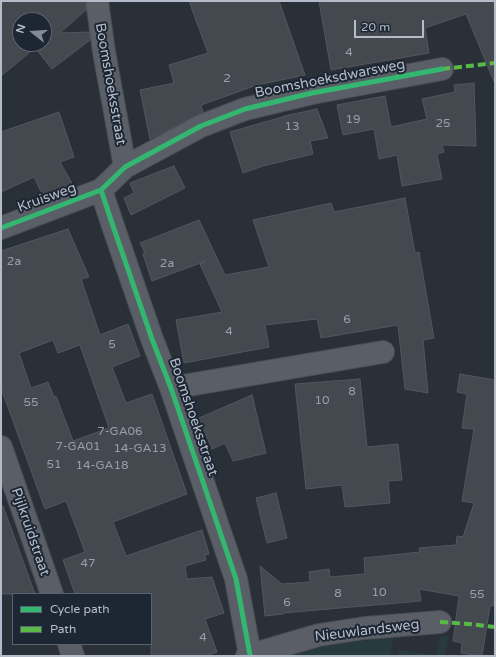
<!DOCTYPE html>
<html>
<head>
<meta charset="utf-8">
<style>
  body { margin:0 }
  #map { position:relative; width:496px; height:657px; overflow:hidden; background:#2a3038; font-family:"Varela Round",sans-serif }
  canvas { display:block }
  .frame { position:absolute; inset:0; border:2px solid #b4bcc9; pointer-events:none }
  .legend { position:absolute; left:12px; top:593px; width:140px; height:52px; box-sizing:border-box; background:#1d2633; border:1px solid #59626f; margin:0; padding:5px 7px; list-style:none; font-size:12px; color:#b4bcc9 }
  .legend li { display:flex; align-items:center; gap:8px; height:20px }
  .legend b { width:20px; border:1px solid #59626f }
  .north { position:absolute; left:12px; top:12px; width:40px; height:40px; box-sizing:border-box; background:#1d2633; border:1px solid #59626f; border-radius:50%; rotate:287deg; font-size:11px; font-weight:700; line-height:16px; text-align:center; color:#b4bcc9 }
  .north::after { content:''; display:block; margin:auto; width:14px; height:18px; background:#848b96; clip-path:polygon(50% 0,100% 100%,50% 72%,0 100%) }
  .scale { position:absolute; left:354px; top:20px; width:70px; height:18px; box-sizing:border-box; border:2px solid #b4bcc9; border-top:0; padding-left:5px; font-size:12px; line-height:14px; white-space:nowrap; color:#b4bcc9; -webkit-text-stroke:3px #1d2633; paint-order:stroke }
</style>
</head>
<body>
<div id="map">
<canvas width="496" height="657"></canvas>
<div class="frame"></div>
<ul class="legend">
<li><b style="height:5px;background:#33b770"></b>Cycle path</li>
<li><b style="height:5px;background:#58b947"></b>Path</li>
</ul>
<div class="north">N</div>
<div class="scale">20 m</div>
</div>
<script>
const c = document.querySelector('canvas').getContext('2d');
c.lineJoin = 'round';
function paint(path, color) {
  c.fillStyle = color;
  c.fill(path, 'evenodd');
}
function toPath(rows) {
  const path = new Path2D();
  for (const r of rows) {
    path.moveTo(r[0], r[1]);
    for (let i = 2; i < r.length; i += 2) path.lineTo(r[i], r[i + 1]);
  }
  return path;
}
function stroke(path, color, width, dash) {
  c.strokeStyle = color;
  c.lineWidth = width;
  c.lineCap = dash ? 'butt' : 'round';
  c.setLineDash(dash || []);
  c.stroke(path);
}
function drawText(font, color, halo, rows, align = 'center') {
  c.font = font + ' "Varela Round",sans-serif';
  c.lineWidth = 4;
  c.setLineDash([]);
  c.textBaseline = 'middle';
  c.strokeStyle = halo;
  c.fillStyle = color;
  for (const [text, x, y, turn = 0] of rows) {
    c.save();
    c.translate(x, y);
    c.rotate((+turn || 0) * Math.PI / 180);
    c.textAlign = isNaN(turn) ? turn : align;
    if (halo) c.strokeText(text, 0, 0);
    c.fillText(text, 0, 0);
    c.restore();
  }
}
paint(toPath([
  [449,635,445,656,398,656,399,650,436,655,440,636],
  [393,638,391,656,290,656,324,646,358,641]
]), '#273a3e');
const building = toPath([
  [1,1,85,1,86,10,60,33,89,32,90,40,52,69,35,48,1,76,1,1],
  [20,20,44,20,44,44,20,44,20,20],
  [189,1,279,1,305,75,257,85,201,105,203,112,150,139,140,90,174,83,169,65,208,53,189,1],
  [319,1,494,1,495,84,466,14,425,28,429,53,331,70,319,1],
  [474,83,476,146,442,145,444,152,437,154,442,179,402,186,397,155,379,159,374,129,343,135,337,105,385,96,391,127,427,119,422,99,455,92,454,85,474,83],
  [317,109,328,138,310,141,313,154,263,166,243,173,230,132,289,115,317,109],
  [59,112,74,157,60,162,73,185,60,192,44,198,34,177,1,192,1,132,59,112],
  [174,166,185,188,131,215,124,198,134,193,130,183,174,166],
  [405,198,415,253,419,252,434,338,423,340,428,393,405,389,398,325,321,338,317,319,265,325,269,347,184,363,176,320,222,312,200,264,206,261,152,281,143,254,145,253,140,243,199,220,225,275,269,267,253,220,331,203,334,212,405,198],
  [68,229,89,277,81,279,100,335,128,324,140,356,112,367,126,403,152,394,187,494,113,522,126,556,202,530,209,554,205,555,206,560,185,566,187,579,212,577,224,613,205,619,217,652,206,656,151,656,151,594,75,594,63,560,85,552,66,501,45,509,1,388,1,251,68,229],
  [53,340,58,353,80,345,109,428,73,441,56,396,54,397,48,382,31,388,19,353,53,340],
  [460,374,495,380,495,592,493,606,490,606,482,656,461,653,462,643,453,641,459,596,419,589,421,601,283,613,283,614,265,616,260,566,282,584,310,582,309,572,329,569,330,577,365,574,364,558,420,552,419,548,456,545,457,536,463,537,474,503,462,501,474,429,462,428,467,394,457,392,460,374],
  [360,379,367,447,398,444,402,480,388,481,390,503,345,507,342,485,306,489,295,384,360,379],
  [252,395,266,453,233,461,225,443,212,449,199,418,252,395],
  [276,493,287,538,267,543,256,498,276,493],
  [1,506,3,506,35,594,1,594,1,506]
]);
paint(building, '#444950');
stroke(building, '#52575f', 1);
const street = toPath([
  [97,1,104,52,125,167],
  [101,190,112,223,152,339,171,388,236,579,250,655],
  [1,228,101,190,125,167,201,126,245,109,312,93,442,69],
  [171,388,383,352],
  [1,447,52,594],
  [69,644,73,656],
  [247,656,319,635,365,628,440,622]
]);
stroke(street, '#484c53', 24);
stroke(street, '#5a5e66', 22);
stroke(toPath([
  [442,69,495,63],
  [440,622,469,624,495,627]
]), '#58b947', 4, [8, 4]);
stroke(toPath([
  [101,190,112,223,152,339,171,388,236,579,250,655],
  [1,228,101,190,125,167,201,126,245,109,312,93,442,69]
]), '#33b770', 5);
drawText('12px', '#989fab', null, [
  ["4",349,53],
  ["2",227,79],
  ["19",353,120],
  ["25",443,124],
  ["13",292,127],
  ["2a",14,262],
  ["2a",167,264],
  ["6",347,320],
  ["4",229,332],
  ["5",112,345],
  ["8",352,392],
  ["10",322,401],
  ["55",31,403],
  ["7-GA06",120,432],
  ["7-GA01",78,447],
  ["14-GA13",140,449],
  ["51",54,465],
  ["14-GA18",102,466],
  ["47",88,564],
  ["10",379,593],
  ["8",338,594],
  ["55",477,595],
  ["6",287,603],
  ["4",203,638]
]);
drawText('14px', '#b4bcc9', '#1d2633', [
  ["Boomshoeksdwarsweg",330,79,-11],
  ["Boomshoeksstraat",110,84,80],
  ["Kruisweg",47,198,-20],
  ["Boomshoeksstraat",193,417,71],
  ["Pijlkruidstraat",30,532,71],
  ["Nieuwlandsweg",367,631,-7]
]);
</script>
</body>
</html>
